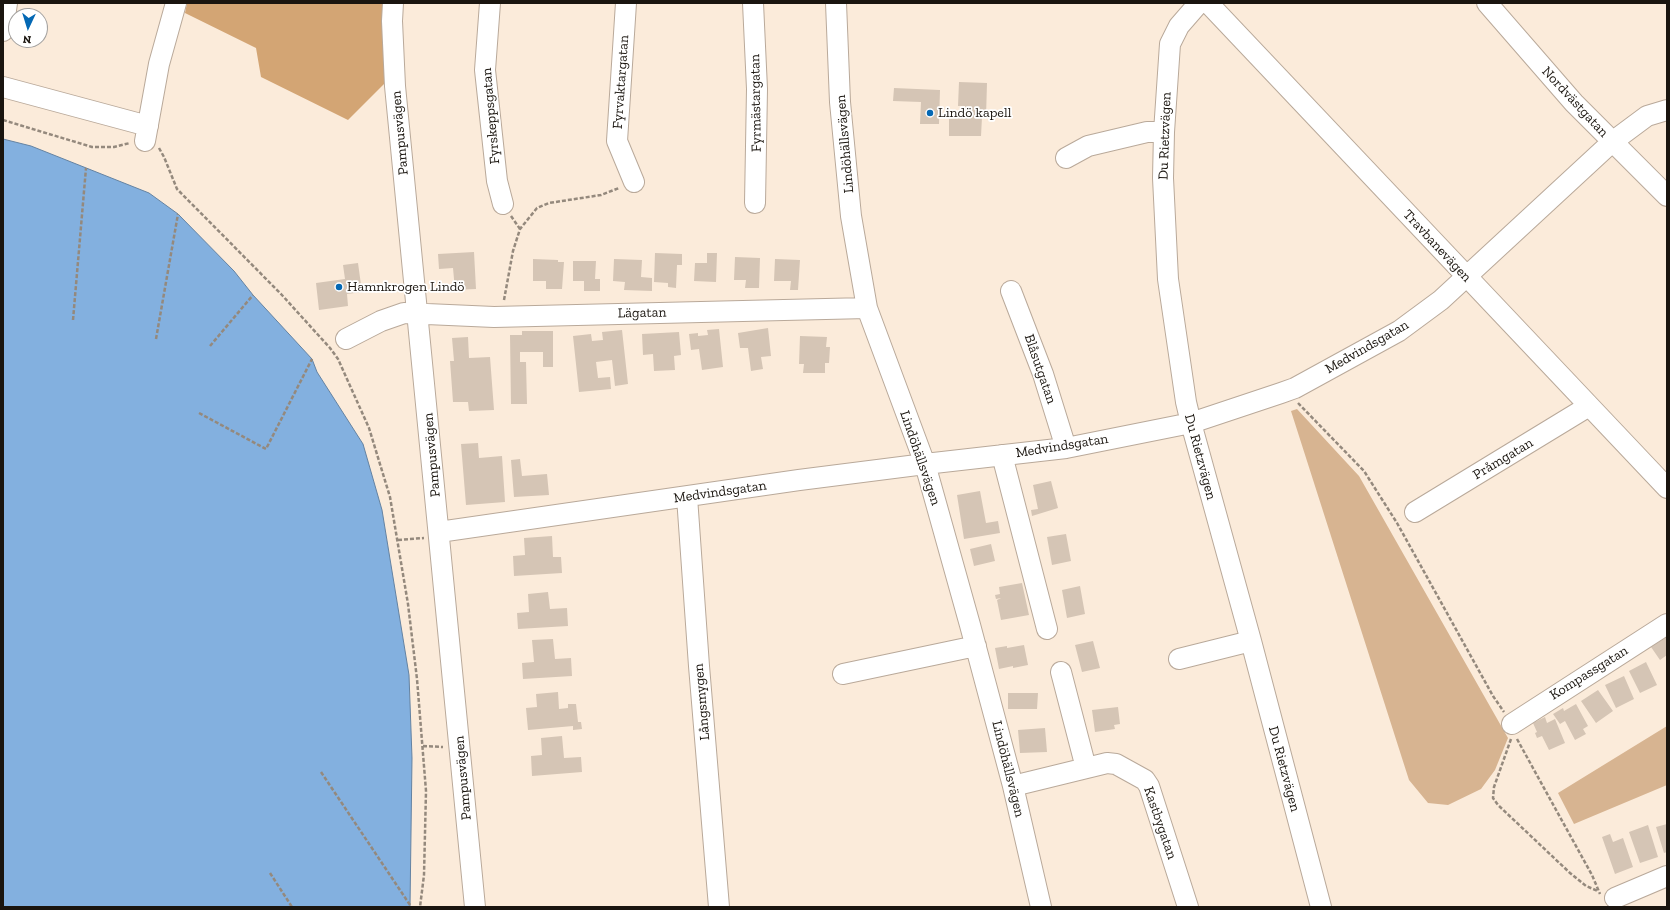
<!DOCTYPE html>
<html>
<head>
<meta charset="utf-8">
<style>
  body { margin:0 }
  #map { position:relative; width:1670px; height:910px; overflow:hidden; background:#fbebda; font-family:"Zilla Slab",serif }
  canvas { display:block }
  .frame { position:absolute; inset:0; border:4px solid #1a150f; pointer-events:none }
  .north { position:absolute; left:8px; top:8px; width:40px; height:40px; box-sizing:border-box; background:#fff; border:1px solid #a3a19f; border-radius:50%; rotate:184deg; font-size:11px; font-weight:700; line-height:16px; text-align:center; color:#1a150f }
  .north::after { content:''; display:block; margin:auto; width:14px; height:18px; background:#0468b4; clip-path:polygon(50% 0,100% 100%,50% 72%,0 100%) }
</style>
</head>
<body>
<div id="map">
<canvas width="1670" height="910"></canvas>
<div class="frame"></div>
<div class="north">N</div>
</div>
<script>
const c = document.querySelector('canvas').getContext('2d');
c.lineJoin = 'round';
function paint(path, color) {
  c.fillStyle = color;
  c.fill(path, 'evenodd');
}
function toPath(rows) {
  const path = new Path2D();
  for (const r of rows) {
    path.moveTo(r[0], r[1]);
    for (let i = 2; i < r.length; i += 2) path.lineTo(r[i], r[i + 1]);
  }
  return path;
}
function stroke(path, color, width, dash) {
  c.strokeStyle = color;
  c.lineWidth = width;
  c.lineCap = dash ? 'butt' : 'round';
  c.setLineDash(dash || []);
  c.stroke(path);
}
function drawText(font, color, halo, rows, align = 'center') {
  c.font = font + ' "Zilla Slab",serif';
  c.lineWidth = 3.5;
  c.setLineDash([]);
  c.textBaseline = 'middle';
  c.strokeStyle = halo;
  c.fillStyle = color;
  for (const [text, x, y, turn = 0] of rows) {
    c.save();
    c.translate(x, y);
    c.rotate((+turn || 0) * Math.PI / 180);
    c.textAlign = isNaN(turn) ? turn : align;
    if (halo) c.strokeText(text, 0, 0);
    c.fillText(text, 0, 0);
    c.restore();
  }
}
paint(toPath([
  [1297,409,1359,476,1508,738,1495,770,1481,789,1448,805,1428,803,1409,780,1291,411],
  [1667,726,1667,785,1574,824,1558,793]
]), '#d7b491');
paint(toPath([
  [187,3,385,3,384,84,348,120,261,77,256,48,185,13]
]), '#d3a574');
const water = toPath([
  [3,139,31,146,149,193,178,214,234,271,253,295,312,359,317,372,363,444,382,510,409,675,412,758,410,907,3,907,3,139]
]);
paint(water, '#83b0df');
stroke(water, '#6482a1', 1);
paint(toPath([
  [959,82,987,83,986,117,982,117,981,136,949,136,949,115,964,115,965,106,958,106],
  [894,88,940,90,939,124,920,124,921,102,893,101],
  [474,252,476,289,455,290,453,268,439,269,438,254],
  [655,253,682,254,682,265,677,265,676,288,668,287,668,283,654,282],
  [707,253,717,253,716,282,694,281,695,263,707,263],
  [735,257,760,258,759,288,745,288,746,280,734,280],
  [533,259,558,260,558,262,564,262,562,289,546,289,546,281,533,281],
  [614,259,642,260,641,277,652,278,652,291,624,290,625,282,613,281],
  [775,259,800,260,798,290,790,290,791,281,774,281],
  [573,261,596,261,595,279,600,279,600,291,584,291,584,281,573,281],
  [358,263,362,292,347,294,348,306,319,310,316,283,345,279,343,265],
  [768,328,771,356,761,357,763,369,751,371,748,348,740,348,738,333],
  [719,329,723,367,702,370,699,349,691,350,689,334,698,333,698,336,708,335,707,330],
  [622,330,628,384,615,386,612,360,596,362,598,378,610,377,611,389,579,392,573,336,591,334,592,341,603,340,602,332],
  [522,331,553,331,553,367,543,367,543,352,520,352,520,362,526,362,527,404,511,404,510,335,522,335],
  [679,332,681,355,674,356,675,370,654,371,653,354,643,355,642,334],
  [800,336,827,337,826,347,830,347,829,363,825,363,825,373,803,373,804,364,799,364],
  [468,337,469,358,490,357,494,410,469,411,468,402,453,402,450,361,454,361,452,338],
  [478,443,479,458,502,456,505,502,466,505,461,444],
  [520,459,522,476,547,474,549,495,514,497,511,460],
  [1051,481,1058,508,1032,516,1031,510,1038,509,1033,485],
  [980,491,986,523,998,521,1000,533,964,539,957,495],
  [1066,534,1071,561,1052,565,1047,537],
  [552,536,553,557,561,557,562,573,514,576,513,556,525,555,524,538],
  [991,544,995,561,974,566,970,549],
  [1022,583,1029,615,1001,620,997,600,1001,598,996,599,995,595,1000,594,999,587],
  [1080,586,1085,614,1067,618,1062,590],
  [548,592,550,609,567,608,568,626,518,629,517,613,529,612,528,594],
  [1667,637,1667,655,1660,660,1651,647],
  [553,639,555,659,571,658,572,676,523,679,522,663,534,662,532,640],
  [1093,641,1100,668,1082,672,1075,645],
  [1024,645,1028,665,1013,668,1013,666,999,669,995,648,1007,646,1007,648],
  [1646,662,1657,685,1640,693,1629,671],
  [1624,676,1634,699,1616,708,1605,685],
  [1598,690,1613,711,1596,723,1581,701],
  [558,692,559,709,568,708,568,704,576,704,578,722,581,722,582,729,573,730,573,726,528,730,526,708,537,707,536,694],
  [1008,693,1038,693,1037,709,1008,709],
  [1576,704,1588,726,1583,729,1586,734,1575,740,1565,721,1560,724,1553,714,1563,708,1564,711],
  [1118,707,1120,724,1114,725,1115,729,1095,732,1092,710],
  [1545,717,1547,723,1555,719,1565,743,1549,750,1542,736,1537,738,1535,733,1537,732,1533,723],
  [1045,728,1047,752,1020,753,1018,730],
  [562,736,564,758,581,757,582,772,532,776,531,756,542,755,541,738],
  [1667,824,1667,852,1664,853,1656,827],
  [1648,825,1658,857,1640,863,1629,832],
  [1610,834,1613,842,1623,838,1633,867,1615,874,1602,837]
]), '#d5c5b5');
const minor = toPath([
  [393,3,392,21,395,86,475,907],
  [490,3,485,70,497,181,503,204],
  [626,3,617,141,634,182],
  [753,3,757,89,755,203],
  [836,3,840,102,851,216,867,308,925,464,970,625,1013,786,1041,907],
  [1199,3,1179,26,1170,44,1164,132,1163,178,1168,279,1186,402,1191,423,1251,641,1321,907],
  [1208,3,1667,488],
  [1487,3,1574,103,1667,196],
  [3,31,7,3],
  [3,87,148,126],
  [145,141,159,64,176,3],
  [1066,158,1088,146,1147,132,1164,132],
  [1011,291,1043,374,1066,448],
  [346,339,381,321,404,313,494,317,867,308],
  [1002,455,1047,629],
  [687,497,699,666,719,907],
  [1415,512,1589,406],
  [439,532,799,480,925,464,1066,448,1191,423,1281,393,1295,388,1399,331,1441,300,1612,142,1647,116,1667,110],
  [1179,659,1251,641],
  [1061,672,1086,768],
  [843,674,976,646],
  [1512,724,1667,624],
  [1013,786,1107,763,1116,764,1145,780,1149,786,1188,907],
  [1615,898,1667,876]
]);
stroke(minor, '#b9a99a', 22);
stroke(toPath([
  [3,120,92,147,114,147,130,143],
  [159,148,164,157,177,189,281,294,330,348,338,359,369,428,390,497,408,604,417,679,426,791,424,875,420,907],
  [511,216,520,229],
  [504,300,513,251,520,229,537,208,549,203,601,195,619,188],
  [73,320,86,168],
  [156,339,178,214],
  [210,346,253,295],
  [1298,403,1364,471,1397,523,1493,696,1504,712],
  [199,413,266,449,312,359],
  [398,540,424,538],
  [1511,739,1494,787,1493,798,1498,805,1570,873,1586,886,1598,891],
  [1517,739,1592,875,1600,894],
  [423,746,443,747],
  [321,772,410,905],
  [270,873,292,907]
]), '#94897d', 2.5, [4, 2]);
stroke(minor, '#fff', 20);
for (const [x, y, r, color] of [
  [930,113,4,"#0468b4"],
  [339,287,4,"#0468b4"]
]) {
  const dot = new Path2D();
  dot.arc(x, y, r, 0, 2 * Math.PI);
  c.fillStyle = color;
  c.fill(dot);
  stroke(dot, '#fff', 1.5);
}
drawText('14px', '#1a150f', '#fff', [
  ["Fyrvaktargatan",621,82,-86],
  ["Nordvästgatan",1575,102,47],
  ["Fyrmästargatan",756,103,-91],
  ["Fyrskeppsgatan",491,116,-95],
  ["Pampusvägen",400,133,-95],
  ["Du Rietzvägen",1165,136,-88],
  ["Lindöhällsvägen",845,144,-95],
  ["Travbanevägen",1437,246,47],
  ["Lägatan",642,313,-1],
  ["Medvindsgatan",1367,347,-30],
  ["Blåsutgatan",1040,369,71],
  ["Medvindsgatan",1062,446,-9],
  ["Pampusvägen",432,455,-95],
  ["Du Rietzvägen",1200,457,75],
  ["Lindöhällsvägen",920,458,71],
  ["Pråmgatan",1503,459,-31],
  ["Medvindsgatan",720,492,-8],
  ["Kompassgatan",1589,673,-32],
  ["Långsmygen",702,702,-95],
  ["Lindöhällsvägen",1008,769,76],
  ["Du Rietzvägen",1284,769,75],
  ["Pampusvägen",463,778,-95],
  ["Kastbygatan",1160,823,71]
]);
drawText('14px', '#1a150f', '#fff', [
  ["Lindö kapell",938,113],
  ["Hamnkrogen Lindö",347,287]
], 'left');
</script>
</body>
</html>
